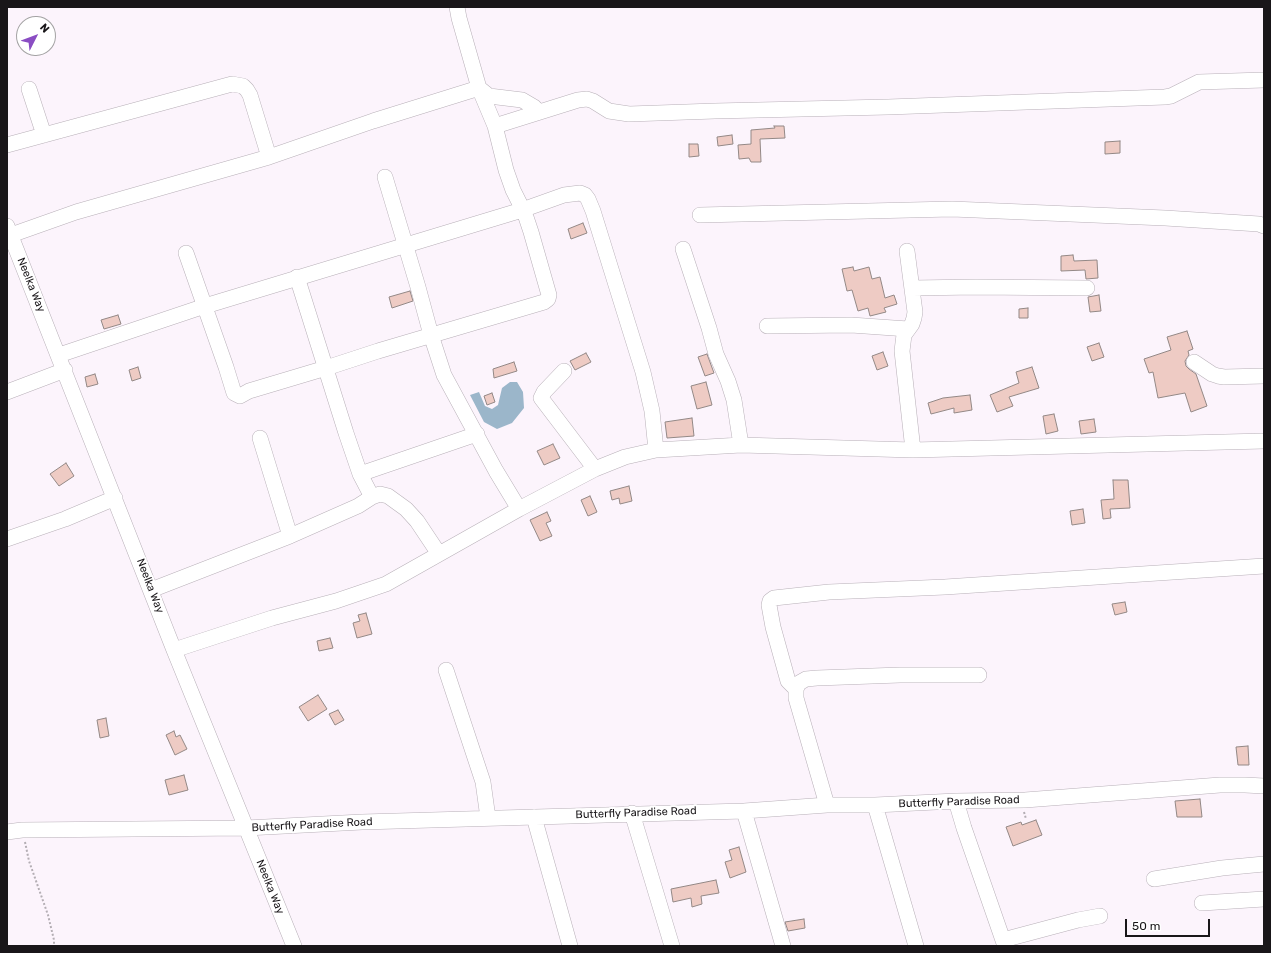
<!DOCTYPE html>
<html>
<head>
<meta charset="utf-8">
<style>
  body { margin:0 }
  #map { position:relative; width:1271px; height:953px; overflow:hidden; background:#fcf4fc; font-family:Rubik,sans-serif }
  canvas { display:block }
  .frame { position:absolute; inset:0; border:8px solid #191619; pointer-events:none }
  .north { position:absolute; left:16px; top:16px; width:40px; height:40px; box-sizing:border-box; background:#fff; border:1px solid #a3a2a3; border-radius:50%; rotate:48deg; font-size:11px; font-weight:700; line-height:16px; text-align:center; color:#191619 }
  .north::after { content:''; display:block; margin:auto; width:14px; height:18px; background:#8a4dc3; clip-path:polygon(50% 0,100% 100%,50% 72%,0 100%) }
  .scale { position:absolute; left:1125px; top:919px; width:85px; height:18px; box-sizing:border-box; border:2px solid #191619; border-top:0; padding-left:5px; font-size:12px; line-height:14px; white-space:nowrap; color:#191619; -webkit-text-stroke:3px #fff; paint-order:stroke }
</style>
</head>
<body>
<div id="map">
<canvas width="1271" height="953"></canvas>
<div class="frame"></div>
<div class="north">N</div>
<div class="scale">50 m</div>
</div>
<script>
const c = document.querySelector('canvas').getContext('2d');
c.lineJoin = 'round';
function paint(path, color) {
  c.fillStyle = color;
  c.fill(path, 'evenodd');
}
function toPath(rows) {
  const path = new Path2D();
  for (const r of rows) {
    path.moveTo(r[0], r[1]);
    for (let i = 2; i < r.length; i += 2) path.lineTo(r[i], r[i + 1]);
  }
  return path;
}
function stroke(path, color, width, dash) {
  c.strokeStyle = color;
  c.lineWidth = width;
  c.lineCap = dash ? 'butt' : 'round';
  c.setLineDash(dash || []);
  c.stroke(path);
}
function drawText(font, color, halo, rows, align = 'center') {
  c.font = font + ' Rubik,sans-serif';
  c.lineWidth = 4;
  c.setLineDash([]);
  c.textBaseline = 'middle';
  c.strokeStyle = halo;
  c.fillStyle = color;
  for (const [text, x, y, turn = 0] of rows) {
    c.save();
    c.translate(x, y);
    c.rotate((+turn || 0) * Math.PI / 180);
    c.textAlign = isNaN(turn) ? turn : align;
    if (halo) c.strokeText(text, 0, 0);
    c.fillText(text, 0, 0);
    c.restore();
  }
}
paint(toPath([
  [510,382,517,382,523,392,524,408,512,423,497,429,484,422,470,395,479,392,485,406,492,409,498,405,502,388]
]), '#9bb6ca');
const building = toPath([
  [774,126,784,126,785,138,760,139,761,162,751,162,749,158,739,159,738,145,751,144,751,130,775,128,774,126],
  [732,135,733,144,718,146,717,137,732,135],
  [1120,141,1120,153,1105,154,1105,142,1120,141],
  [689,144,698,144,699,156,689,157,689,144],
  [583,223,587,233,571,239,568,229,583,223],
  [1073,255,1074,261,1097,260,1098,278,1086,279,1085,270,1061,271,1061,256,1073,255],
  [853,267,854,271,869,267,872,279,880,277,885,298,894,295,897,304,884,308,886,312,870,316,868,308,858,311,852,290,847,291,842,269,853,267],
  [410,291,413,301,392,308,389,297,410,291],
  [1099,295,1101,311,1090,312,1088,297,1099,295],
  [1028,308,1028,318,1019,318,1019,309,1028,308],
  [118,315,121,324,104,329,101,320,118,315],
  [1187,331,1193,349,1188,351,1189,355,1185,361,1186,366,1189,369,1196,374,1207,406,1191,412,1185,393,1158,398,1153,372,1149,373,1144,359,1171,350,1167,337,1187,331],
  [1099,343,1104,357,1092,361,1087,347,1099,343],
  [883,352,888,366,877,370,872,356,883,352],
  [586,353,591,362,575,370,570,361,586,353],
  [707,354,714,373,705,376,698,357,707,354],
  [514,362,517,371,494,378,493,369,514,362],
  [138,367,141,378,132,381,129,370,138,367],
  [1032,367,1039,388,1009,397,1013,406,997,412,990,395,1019,383,1016,372,1032,367],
  [95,374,98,384,87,387,85,377,95,374],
  [706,382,712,405,697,409,691,386,706,382],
  [492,393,495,402,487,405,484,396,492,393],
  [970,395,972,410,954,413,954,408,931,414,928,403,943,398,970,395],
  [1054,414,1058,431,1046,434,1043,416,1054,414],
  [692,418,694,436,667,438,665,422,692,418],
  [1094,419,1096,432,1081,434,1079,421,1094,419],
  [553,444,560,458,544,465,537,451,553,444],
  [66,463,74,476,59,486,50,474,66,463],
  [1113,480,1128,480,1130,508,1110,509,1111,518,1103,519,1101,500,1114,499,1113,480],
  [629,486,632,501,620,504,619,498,612,500,610,491,629,486],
  [590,496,597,512,588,516,581,500,590,496],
  [1083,509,1085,523,1072,525,1070,511,1083,509],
  [547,512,551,521,546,523,552,536,540,541,530,520,547,512],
  [1125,602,1127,612,1115,615,1112,604,1125,602],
  [366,613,372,634,357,638,353,623,360,621,358,615,366,613],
  [330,638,333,648,319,651,317,641,330,638],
  [318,695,327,709,308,721,299,707,318,695],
  [338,710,344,720,335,725,329,714,338,710],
  [106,718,109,736,100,738,97,720,106,718],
  [174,731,176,737,180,735,187,749,175,755,166,735,174,731],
  [1248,746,1249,765,1238,765,1236,747,1248,746],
  [184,775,188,790,169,795,165,780,184,775],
  [1200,799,1202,817,1177,817,1175,801,1200,799],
  [1036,820,1042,835,1013,846,1006,827,1021,822,1022,825,1036,820],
  [739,847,746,872,730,878,725,862,732,860,729,850,739,847],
  [716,880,719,893,701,896,702,904,692,907,691,898,673,902,671,889,716,880],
  [804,919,805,928,788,931,785,922,804,919]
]);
paint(building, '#eecbc4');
stroke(building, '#938886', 1);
const minor = toPath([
  [29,89,44,135],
  [495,126,578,100,587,99,593,101,609,111,629,114,715,111,888,107,1165,97,1171,96,1199,82,1264,80],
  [7,145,232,84,243,86,247,90,250,95,269,157],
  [385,177,418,287,431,335,444,375,496,471,519,509],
  [700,215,952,209,1165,218,1259,224,1264,226],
  [7,226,174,650,294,946],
  [11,235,76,212,269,157,373,121,479,88,489,96,522,100,534,107,539,112],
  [683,249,709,328,716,354,728,381,734,400,741,445],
  [907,251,915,312,914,318,912,324,904,335,902,351,913,450],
  [186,253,226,367,234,393,240,396,249,391,326,368,378,351,544,302,548,299,549,295,531,232,525,214,513,190,506,170,495,126,479,88,459,18,457,7],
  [913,288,976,287,1087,288],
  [767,326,851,325,908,329],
  [59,355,205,306,522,210,564,195,580,193,585,195,588,199,593,211,643,372,652,411,656,450],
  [1194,362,1212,374,1218,376,1224,377,1264,376],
  [564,371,544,392,541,398,595,469],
  [7,392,65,370],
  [260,438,290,536],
  [360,474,477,434],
  [372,497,380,494,388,496,406,509,417,521,439,554],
  [7,539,65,519,115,498],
  [151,590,290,536,358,506,372,497,360,474,346,433,297,277],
  [174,650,272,618,336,601,386,584,519,509,595,469,625,457,656,450,741,445,913,450,1264,441],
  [446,670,483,782,488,818],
  [796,689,788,681,773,627,769,605,770,601,774,598,829,592,945,587,1264,566],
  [956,801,964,828,1005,946],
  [827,805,796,698,796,689,799,683,806,679,817,678,900,675,979,675],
  [875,805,916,946],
  [744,811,783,946],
  [632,813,672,946],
  [534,817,570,946],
  [7,832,22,830,246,828,362,822,744,811,827,805,875,805,956,801,1025,800,1220,785,1245,785,1264,786],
  [1154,879,1222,868,1264,864],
  [1202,903,1264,899],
  [1003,940,1078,920,1100,916]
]);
stroke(minor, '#b8b0b8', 16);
stroke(toPath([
  [1024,812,1026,819],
  [25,842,29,861,48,915,54,940,54,946]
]), '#b4aeb4', 2, [2, 2]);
stroke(minor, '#fff', 15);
drawText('11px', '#191619', '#fff', [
  ["Neelka Way",31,285,68],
  ["Neelka Way",150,586,69],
  ["Butterfly Paradise Road",959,802,-2],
  ["Butterfly Paradise Road",636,813,-2],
  ["Butterfly Paradise Road",312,825,-3],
  ["Neelka Way",270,887,68]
]);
</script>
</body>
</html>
